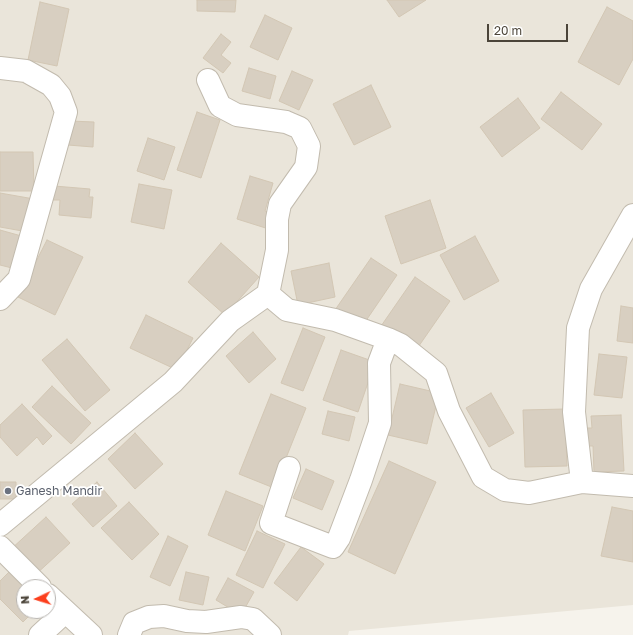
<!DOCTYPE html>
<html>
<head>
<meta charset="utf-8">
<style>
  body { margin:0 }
  #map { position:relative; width:633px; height:635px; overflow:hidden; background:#f6f3ec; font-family:"Golos Text",sans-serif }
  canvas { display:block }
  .north { position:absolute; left:16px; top:579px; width:40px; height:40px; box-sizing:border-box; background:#fff; border:1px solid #b7b4b0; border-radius:50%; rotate:266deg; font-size:11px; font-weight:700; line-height:16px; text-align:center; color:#4b4439 }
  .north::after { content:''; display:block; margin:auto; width:14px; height:18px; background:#fc3f1d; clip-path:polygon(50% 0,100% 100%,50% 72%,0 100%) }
  .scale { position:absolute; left:487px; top:24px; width:81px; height:18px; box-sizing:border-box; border:2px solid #4b4439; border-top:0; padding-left:5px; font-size:12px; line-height:14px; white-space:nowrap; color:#4b4439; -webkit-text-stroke:3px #fff; paint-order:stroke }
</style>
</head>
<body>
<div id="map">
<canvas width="633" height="635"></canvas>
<div class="north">N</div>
<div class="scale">20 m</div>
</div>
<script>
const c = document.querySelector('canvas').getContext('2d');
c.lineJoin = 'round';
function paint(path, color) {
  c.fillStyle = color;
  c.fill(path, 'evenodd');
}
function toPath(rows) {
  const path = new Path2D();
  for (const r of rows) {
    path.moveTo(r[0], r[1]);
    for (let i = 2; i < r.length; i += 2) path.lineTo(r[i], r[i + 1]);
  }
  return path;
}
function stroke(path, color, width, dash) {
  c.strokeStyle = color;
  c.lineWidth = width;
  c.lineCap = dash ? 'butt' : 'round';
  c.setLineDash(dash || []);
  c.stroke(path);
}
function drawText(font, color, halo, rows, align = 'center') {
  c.font = font + ' "Golos Text",sans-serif';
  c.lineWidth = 3.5;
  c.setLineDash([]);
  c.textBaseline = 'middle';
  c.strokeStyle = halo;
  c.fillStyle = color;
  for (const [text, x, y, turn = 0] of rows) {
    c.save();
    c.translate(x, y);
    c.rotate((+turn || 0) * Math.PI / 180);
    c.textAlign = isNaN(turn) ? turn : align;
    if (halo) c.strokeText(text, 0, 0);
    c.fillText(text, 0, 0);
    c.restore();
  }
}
paint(toPath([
  [0,0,633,0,633,605,349,631,348,635,0,635],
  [24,587,48,587,48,611,24,611]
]), '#eae5da');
const building = toPath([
  [197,0,236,0,235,12,197,11,197,0],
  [387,0,426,0,399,17,387,0],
  [40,2,69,9,57,66,28,60,40,2],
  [607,7,633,21,633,59,619,85,578,62,607,7],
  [265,15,292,28,278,60,250,47,265,15],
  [221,34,231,42,221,55,231,63,223,73,203,58,221,34],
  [249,68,276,76,270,99,242,91,249,68],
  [292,71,313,80,299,110,279,101,292,71],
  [371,85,391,127,354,145,333,104,371,85],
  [561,92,602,124,582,150,541,119,561,92],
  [518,98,540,128,502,157,480,127,518,98],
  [197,112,220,120,201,178,177,170,197,112],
  [70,121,94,122,93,147,68,145,70,121],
  [148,138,175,147,164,180,137,171,148,138],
  [0,152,33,152,34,191,0,191,0,152],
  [250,176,273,183,265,211,277,215,272,230,237,219,250,176],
  [139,184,172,190,164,229,131,222,139,184],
  [54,186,90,189,89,197,93,197,91,218,59,215,60,200,53,200,54,186],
  [0,193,34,199,28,232,0,227,0,193],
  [430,200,446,248,401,264,385,216,430,200],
  [0,230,25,237,16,269,0,265,0,230],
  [475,236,499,281,464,300,440,255,475,236],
  [47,240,83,257,55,315,18,297,47,240],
  [221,243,259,277,225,315,188,282,221,243],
  [371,258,397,275,361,328,335,310,371,258],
  [329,263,335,297,298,305,291,271,329,263],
  [415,277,450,301,414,353,379,329,415,277],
  [621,306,633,308,633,343,617,341,621,306],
  [146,315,193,338,177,370,130,348,146,315],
  [303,328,325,337,303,391,281,383,303,328],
  [253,332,276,359,249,383,226,356,253,332],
  [67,339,110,390,85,411,42,360,67,339],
  [341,350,375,362,358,412,323,400,341,350],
  [599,354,627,357,622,398,594,395,599,354],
  [400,384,439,393,427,444,388,435,400,384],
  [52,386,91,423,71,444,32,407,52,386],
  [491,393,514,433,489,447,466,408,491,393],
  [271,394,306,408,274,488,239,474,271,394],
  [22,404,52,436,43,445,37,437,17,456,0,437,0,425,22,404],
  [565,409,567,466,525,467,523,410,565,409],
  [328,411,355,417,349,441,322,434,328,411],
  [621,415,624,471,594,472,593,446,588,446,587,428,592,428,591,416,621,415],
  [135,433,163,464,135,489,108,459,135,433],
  [389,461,436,482,395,574,348,552,389,461],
  [306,469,334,481,322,510,293,498,306,469],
  [0,482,16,482,16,499,0,499,0,482],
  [97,482,117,506,93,527,72,504,97,482],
  [226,491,263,506,245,551,208,535,226,491],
  [129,502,159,534,132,560,101,528,129,502],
  [612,507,633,511,633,562,601,556,612,507],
  [46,517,70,543,34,576,10,550,46,517],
  [257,531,285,544,263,588,236,575,257,531],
  [168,536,188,546,170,586,150,577,168,536],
  [301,547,324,564,297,601,274,583,301,547],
  [12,569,30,587,24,587,24,611,34,611,23,622,0,599,0,581,12,569],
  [186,572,209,577,203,605,179,600,186,572],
  [228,578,254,592,241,615,216,600,228,578]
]);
paint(building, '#d8cfc1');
stroke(building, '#d3c7b4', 1);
const street = toPath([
  [0,68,26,71,51,85,60,96,66,112,19,279,0,299],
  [208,80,220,106,237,115,286,122,300,128,309,146,306,167,280,204,277,219,277,250,268,294],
  [289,468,271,523,333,547,339,538,361,480,380,423,379,363,388,339],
  [582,482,574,412,578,328,591,289,633,215],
  [0,525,173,382,230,321,268,294,287,310,335,320,388,339,401,345,436,373,449,411,483,477,505,490,529,493,582,482,633,486],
  [0,547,40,587],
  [48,595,91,635],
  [40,635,65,612],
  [129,635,134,623,149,617,164,616,187,621,206,622,241,617,253,619,270,635]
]);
stroke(street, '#c2bbae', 24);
stroke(street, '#fff', 22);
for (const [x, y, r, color] of [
  [8,491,4,"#6b7280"]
]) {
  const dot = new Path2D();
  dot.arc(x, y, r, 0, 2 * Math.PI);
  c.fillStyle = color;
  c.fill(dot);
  stroke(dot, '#fff', 1.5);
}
drawText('12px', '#5b616d', '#fff', [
  ["Ganesh Mandir",16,491]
], 'left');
</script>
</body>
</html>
